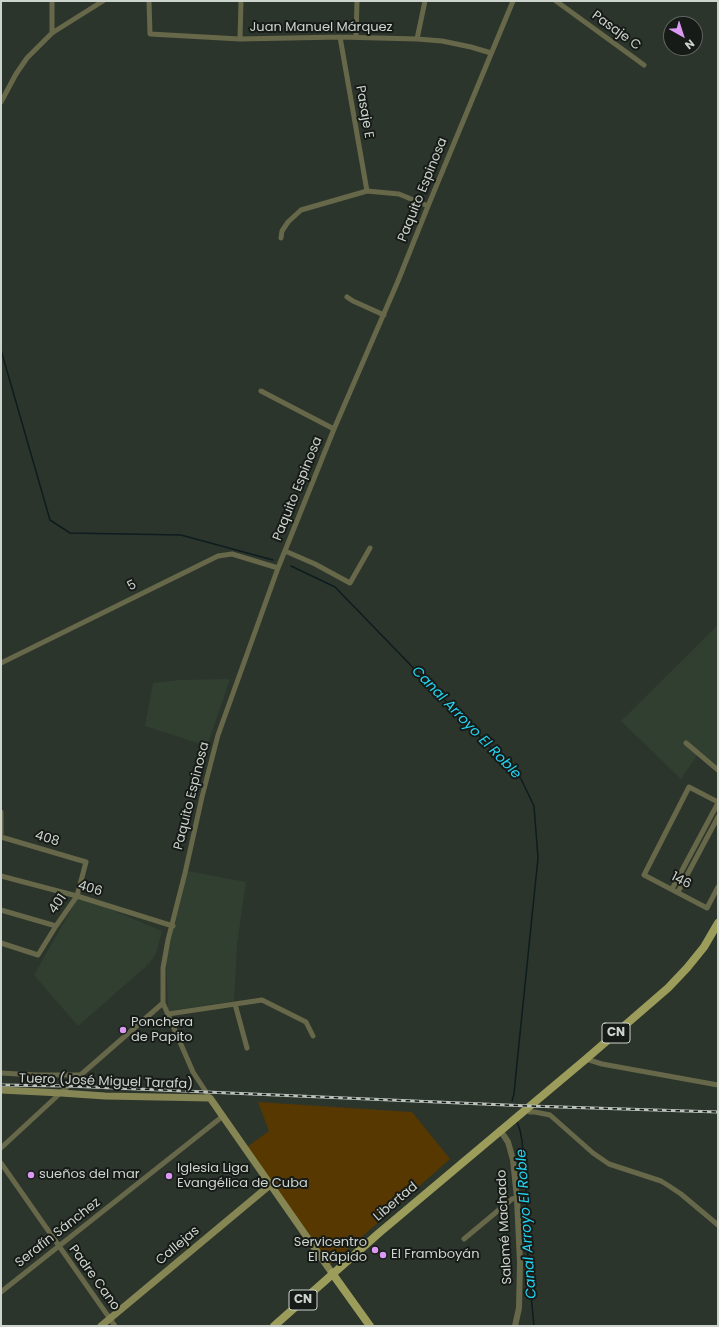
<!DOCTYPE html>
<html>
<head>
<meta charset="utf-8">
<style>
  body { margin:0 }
  #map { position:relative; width:719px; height:1327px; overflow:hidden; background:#2c352c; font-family:Poppins,sans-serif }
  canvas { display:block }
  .frame { position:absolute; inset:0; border:2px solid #cdd3cd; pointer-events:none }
  .north { position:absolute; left:663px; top:16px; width:40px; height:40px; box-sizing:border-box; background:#171b17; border:1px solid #606560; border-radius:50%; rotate:141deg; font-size:11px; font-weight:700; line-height:16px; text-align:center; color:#cdd3cd }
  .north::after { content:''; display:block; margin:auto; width:14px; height:18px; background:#dc99f4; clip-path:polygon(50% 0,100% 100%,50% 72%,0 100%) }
</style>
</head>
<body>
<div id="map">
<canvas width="719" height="1327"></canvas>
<div class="frame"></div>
<div class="north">N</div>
</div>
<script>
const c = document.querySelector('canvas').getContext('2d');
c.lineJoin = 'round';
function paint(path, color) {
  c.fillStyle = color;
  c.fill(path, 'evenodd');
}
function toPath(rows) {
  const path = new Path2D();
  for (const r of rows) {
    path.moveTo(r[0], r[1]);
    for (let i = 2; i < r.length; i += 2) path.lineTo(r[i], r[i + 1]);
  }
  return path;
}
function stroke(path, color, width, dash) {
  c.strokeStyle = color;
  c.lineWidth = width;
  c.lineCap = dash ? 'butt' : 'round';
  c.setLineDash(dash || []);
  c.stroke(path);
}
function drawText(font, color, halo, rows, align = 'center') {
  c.font = font + ' Poppins,sans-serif';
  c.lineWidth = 4;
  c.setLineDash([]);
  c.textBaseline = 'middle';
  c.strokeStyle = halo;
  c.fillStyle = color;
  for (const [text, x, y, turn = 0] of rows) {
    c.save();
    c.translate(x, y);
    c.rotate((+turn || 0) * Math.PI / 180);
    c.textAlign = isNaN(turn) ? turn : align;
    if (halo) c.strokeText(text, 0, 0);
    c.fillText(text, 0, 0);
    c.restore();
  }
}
paint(toPath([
  [718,625,718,766,700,751,681,779,621,721],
  [230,679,207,746,145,726,153,683,180,680],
  [187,871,246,882,237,944,234,1001,168,1011,166,955],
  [79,896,162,931,156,953,150,963,78,1026,34,975]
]), '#313f31');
paint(toPath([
  [258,1102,412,1112,450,1159,330,1265,247,1147,269,1131]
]), '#573800');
stroke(toPath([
  [1,350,50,520,70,533,181,535,273,560],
  [291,566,335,587,521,779,534,806,538,858,517,1063,514,1094,512,1101],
  [517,1122,520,1130,522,1141,526,1181,528,1263,534,1326]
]), '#0d1c1f', 1.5);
stroke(toPath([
  [149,1,150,34,240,39,340,37,417,39,442,41,471,47,491,53],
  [556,1,644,65],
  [52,33,52,1],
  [340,37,367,191],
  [356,37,357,1],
  [240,39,241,1],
  [417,39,425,1],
  [1,102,16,74,27,58,52,33,103,1],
  [281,238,282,231,288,222,301,210,367,191,399,194,428,206],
  [347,297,353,301,384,315],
  [261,391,334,429],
  [285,551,315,564,350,583,370,548],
  [1,663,218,556,232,554,278,568],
  [686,743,718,770],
  [718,802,689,787,644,875,707,908,718,887],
  [1,833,1,812],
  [1,837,86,862,77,896,56,926,38,955,1,943],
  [1,876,77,896,173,926],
  [672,889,718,803],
  [678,892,718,817],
  [1,910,56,926],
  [235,1004,247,1048],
  [168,1014,262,1000,306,1022,313,1036],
  [586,1059,602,1064,718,1085],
  [1,1073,36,1075,80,1075],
  [210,1098,193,1072,163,1003,163,968,168,940,185,873,202,797,218,735,278,568,334,429,398,281,428,206,513,1],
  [525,1109,530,1112,535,1112,550,1115,593,1153,609,1164,661,1181,669,1186,681,1194,718,1225],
  [1,1148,68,1086,163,1003],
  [1,1163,115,1326],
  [464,1239,512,1199,517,1198],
  [1,1292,223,1116]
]), '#676849', 5);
stroke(toPath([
  [500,1130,508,1142,513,1160,517,1198,520,1263,519,1308,515,1326]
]), '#676849', 6);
stroke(toPath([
  [1,1090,61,1093,105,1096,210,1098,332,1273],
  [101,1326,270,1185]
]), '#858653', 7);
stroke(toPath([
  [332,1273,370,1326],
  [274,1326,379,1233,586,1059,668,988,687,968,704,947,718,923]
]), '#9c9d5a', 8);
const rail = toPath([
  [1,1085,68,1086,529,1106,718,1112]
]);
stroke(rail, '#bcc2bc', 3);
stroke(rail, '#171b17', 1.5, [4.5]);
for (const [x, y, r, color] of [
  [123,1030,4,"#dc99f4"],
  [31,1175,4,"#dc99f4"],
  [169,1176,4,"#dc99f4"],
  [375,1250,4,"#dc99f4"],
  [383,1255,4,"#dc99f4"]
]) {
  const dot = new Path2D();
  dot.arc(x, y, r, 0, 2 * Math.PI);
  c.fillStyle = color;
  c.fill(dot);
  stroke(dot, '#171b17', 1.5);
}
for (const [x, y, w] of [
  [616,1033,28],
  [303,1300,28]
]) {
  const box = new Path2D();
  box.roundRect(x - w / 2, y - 10, w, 20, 3);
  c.fillStyle = '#171b17';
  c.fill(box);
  stroke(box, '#cdd3cd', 1);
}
drawText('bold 12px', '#cdd3cd', null, [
  ["CN",616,1033],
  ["CN",303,1300]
]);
drawText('13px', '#cdd3cd', '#171b17', [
  ["Juan Manuel Márquez",321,28],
  ["Pasaje C",616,31,36],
  ["Pasaje E",364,112,80],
  ["Paquito Espinosa",423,190,-68],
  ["Paquito Espinosa",298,489,-68],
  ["5",132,586,-26],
  ["Paquito Espinosa",192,796,-76],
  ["408",47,839,17],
  ["146",681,881,28],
  ["406",90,889,17],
  ["401",58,904,-55],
  ["Tuero (José Miguel Tarafa)",106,1082,2],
  ["Libertad",396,1202,-40],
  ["Salomé Machado",505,1227,-93],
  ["Serafín Sánchez",58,1233,-38],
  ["Callejas",178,1246,-40],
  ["Padre Cano",94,1278,54]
]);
drawText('13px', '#cdd3cd', '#171b17', [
  ["Ponchera",131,1023],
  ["de Papito",131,1038],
  ["Iglesia Liga",177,1169],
  ["Evangélica de Cuba",177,1184],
  ["sueños del mar",39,1175],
  ["Servicentro",367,1243,"right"],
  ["El Rápido",367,1258,"right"],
  ["El Framboyán",391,1255]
], 'left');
drawText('italic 14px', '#23d4f2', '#171b17', [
  ["Canal Arroyo El Roble",466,723,46],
  ["Canal Arroyo El Roble",527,1224,-94]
]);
</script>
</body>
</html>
